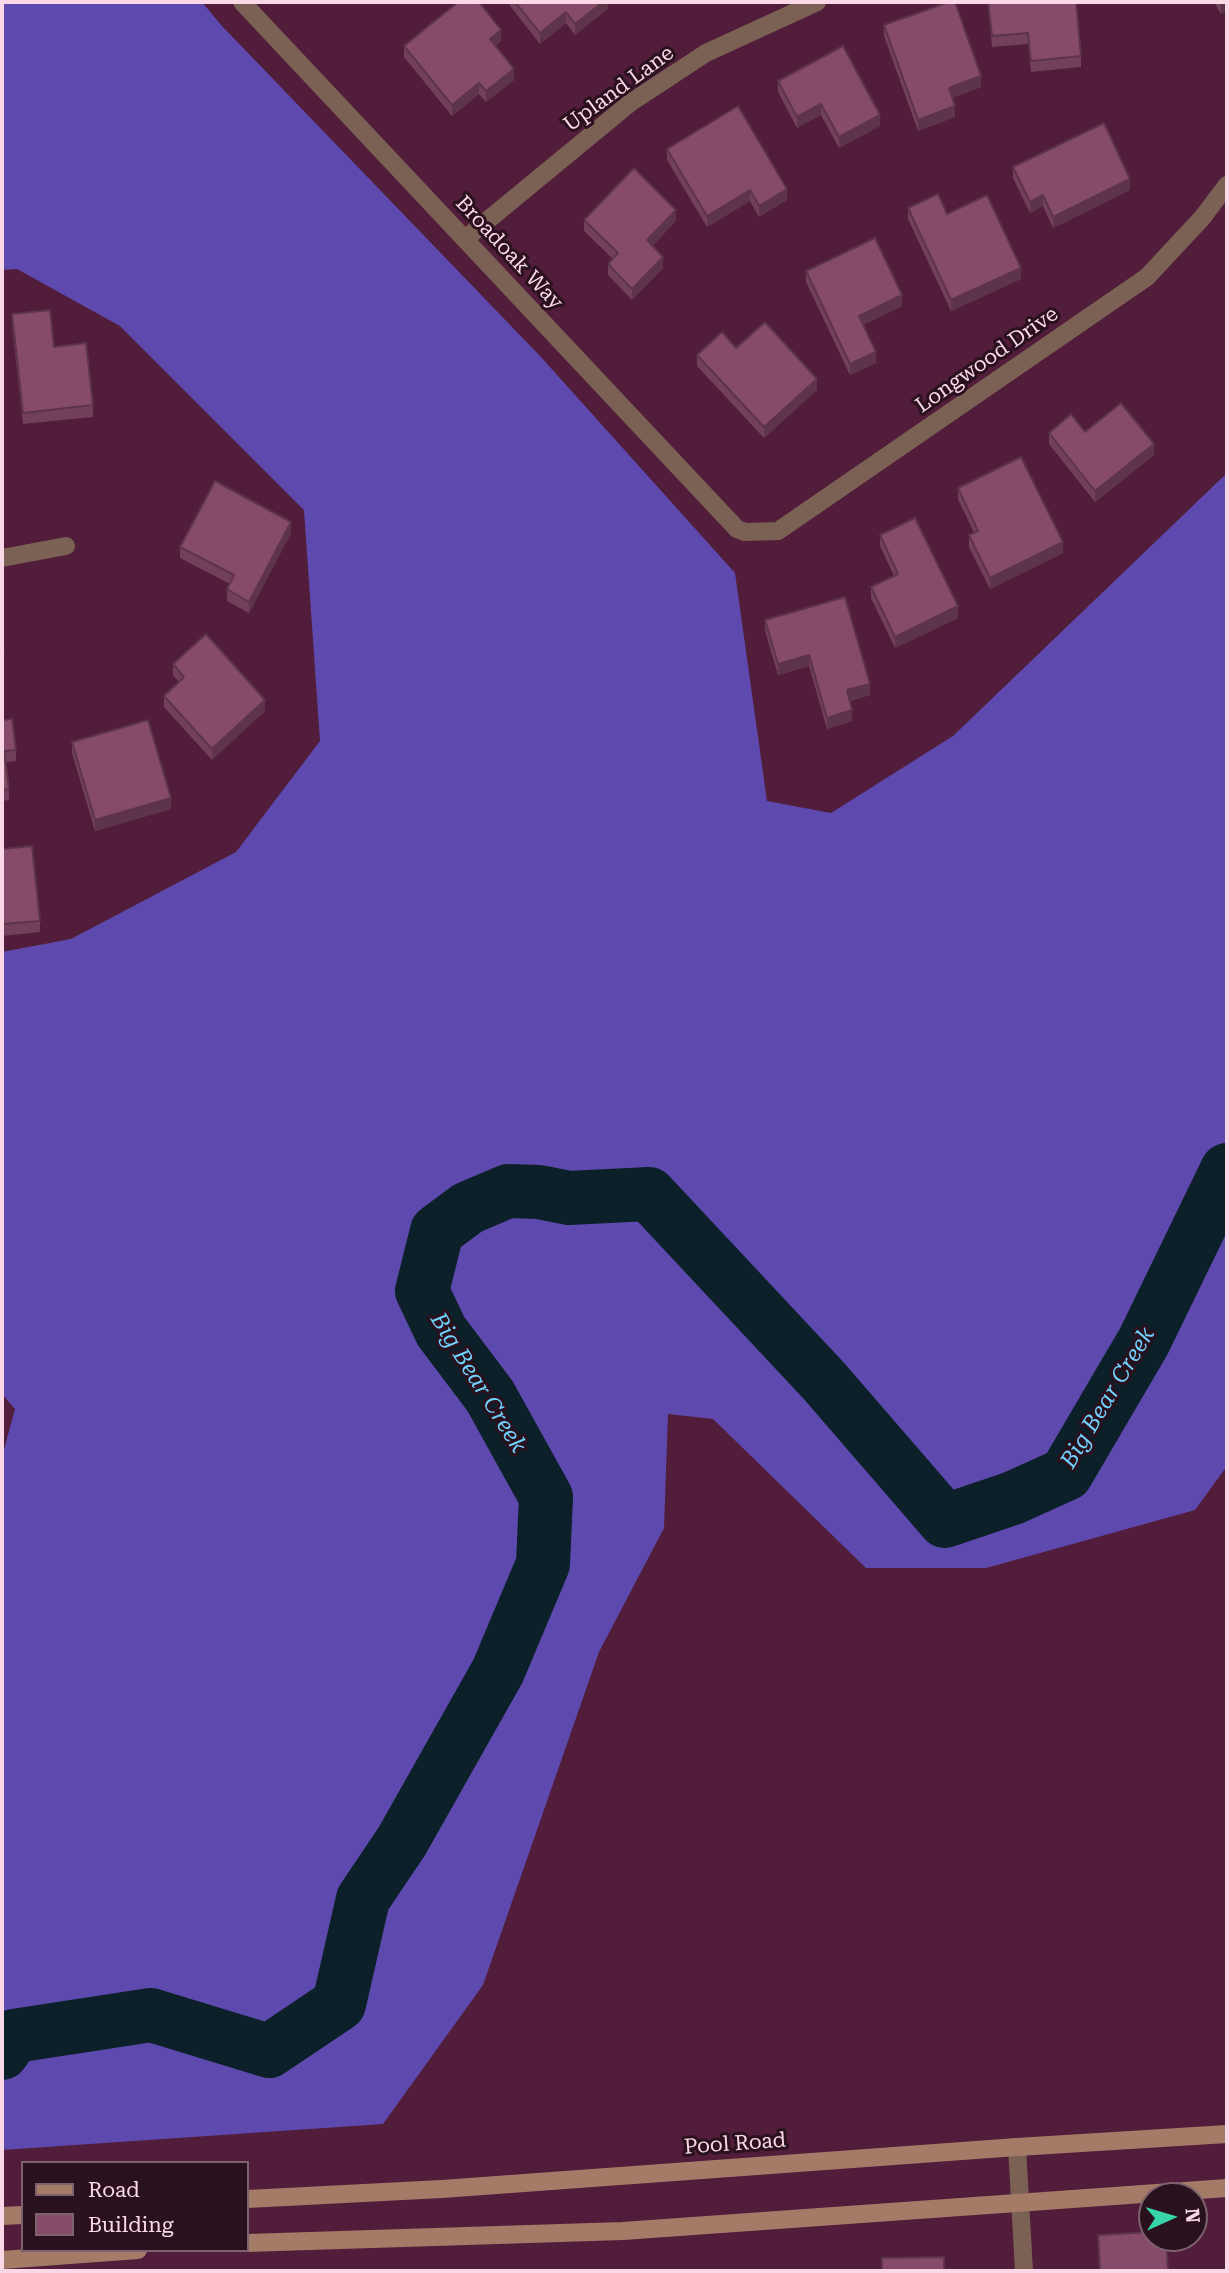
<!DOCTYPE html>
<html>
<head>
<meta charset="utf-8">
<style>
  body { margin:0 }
  #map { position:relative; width:1229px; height:2273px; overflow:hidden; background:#511d3a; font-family:"Roboto Serif",serif }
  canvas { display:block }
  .frame { position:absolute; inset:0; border:4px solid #fbd8e8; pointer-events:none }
  .legend { position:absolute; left:21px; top:2161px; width:228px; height:91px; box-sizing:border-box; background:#29111e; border:2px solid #7d616f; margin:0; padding:9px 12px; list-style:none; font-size:21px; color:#fbd8e8 }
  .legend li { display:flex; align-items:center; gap:14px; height:35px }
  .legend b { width:35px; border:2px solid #7d616f }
  .north { position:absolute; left:1138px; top:2182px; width:70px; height:70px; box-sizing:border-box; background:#29111e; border:2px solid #7d616f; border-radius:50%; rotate:86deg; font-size:19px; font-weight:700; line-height:28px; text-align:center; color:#fbd8e8 }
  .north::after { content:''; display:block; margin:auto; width:24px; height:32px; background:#36d4a7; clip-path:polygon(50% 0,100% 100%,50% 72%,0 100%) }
</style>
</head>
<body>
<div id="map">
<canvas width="1229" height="2273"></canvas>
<div class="frame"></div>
<ul class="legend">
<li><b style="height:9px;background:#a37b66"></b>Road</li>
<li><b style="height:19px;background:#854b69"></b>Building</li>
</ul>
<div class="north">N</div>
</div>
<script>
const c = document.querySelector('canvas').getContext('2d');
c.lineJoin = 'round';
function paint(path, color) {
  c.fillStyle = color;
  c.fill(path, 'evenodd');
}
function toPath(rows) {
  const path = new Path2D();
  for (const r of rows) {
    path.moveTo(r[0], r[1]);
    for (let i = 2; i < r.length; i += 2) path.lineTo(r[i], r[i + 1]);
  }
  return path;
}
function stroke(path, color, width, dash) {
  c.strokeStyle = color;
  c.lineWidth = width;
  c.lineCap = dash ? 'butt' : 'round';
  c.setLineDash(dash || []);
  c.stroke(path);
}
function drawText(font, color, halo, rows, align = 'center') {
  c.font = font + ' "Roboto Serif",serif';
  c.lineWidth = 6;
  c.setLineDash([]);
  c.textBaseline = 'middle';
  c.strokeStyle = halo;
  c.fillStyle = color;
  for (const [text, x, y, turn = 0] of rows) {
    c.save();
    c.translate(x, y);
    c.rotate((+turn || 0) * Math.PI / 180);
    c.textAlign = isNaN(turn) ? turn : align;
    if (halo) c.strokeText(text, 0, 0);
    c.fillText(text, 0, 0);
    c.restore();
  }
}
paint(toPath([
  [2,2,202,2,221,25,540,356,735,573,767,801,831,813,953,736,1227,473,1227,1466,1195,1510,986,1568,866,1568,713,1419,668,1414,664,1528,599,1652,483,1985,383,2124,2,2150,2,1457,15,1409,2,1394,2,952,71,939,236,852,320,741,304,510,120,326,17,269,2,270]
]), '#5e4aae');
stroke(toPath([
  [2,2053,14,2036,151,2015,269,2051,339,2004,363,1899,402,1841,498,1671,543,1564,546,1497,490,1396,441,1331,422,1291,437,1231,468,1208,508,1191,539,1192,569,1198,649,1194,824,1381,945,1521,1013,1498,1066,1474,1144,1341,1227,1170]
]), '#0c2029', 54);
stroke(toPath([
  [242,2,737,529,745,532,778,531,1147,277,1202,218,1227,185],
  [465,239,630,103,706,53,817,2],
  [2,558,66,546],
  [1017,2147,1024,2271]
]), '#7b6154', 18);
stroke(toPath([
  [247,2199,442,2189,1017,2147,1227,2134],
  [2,2216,23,2215],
  [247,2243,623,2231,1227,2188],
  [2,2260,138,2250]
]), '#a37b66', 18);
paint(toPath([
  [507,2,608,2,608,9,575,35,566,23,540,44],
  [988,2,1081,56,1081,67,1031,72,1028,44,992,47],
  [1214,2,1227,2,1227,11,1221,14],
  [884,25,981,87,952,98,955,117,918,131,884,36],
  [501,41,495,46,514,80,486,102,479,94,452,116,404,57,404,46],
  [778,81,880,126,839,148,821,115,797,128,778,92],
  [667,149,787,200,759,217,750,201,707,227,667,160],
  [1013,167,1130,190,1053,228,1043,206,1030,213,1013,178],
  [908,208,947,214,1021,279,951,311,908,219],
  [584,220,676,221,652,246,663,268,632,300,608,275,608,264,613,259,584,231],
  [806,271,902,306,863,325,876,363,850,375,806,282],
  [12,314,54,347,93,405,93,417,23,424,12,325],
  [736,348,817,390,764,438,697,366,697,355],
  [1085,432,1154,455,1095,502,1049,444,1049,433],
  [958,488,1063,553,990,589,969,547,969,535,974,533,958,499],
  [291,533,249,613,227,601,227,589,230,584,180,558,180,547],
  [880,535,958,618,895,648,871,598,871,587,894,576,880,546],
  [765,620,870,695,850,701,852,721,827,729,809,666,778,675,765,631],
  [2,633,4,653,4,664,2,664],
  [173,664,265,711,212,760,164,707,164,696,179,682,173,675],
  [2,720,16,750,16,761,6,762,9,789,9,800,2,801],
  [72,742,171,809,95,831,72,753],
  [2,849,40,921,40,932,2,936]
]), '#72405a');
paint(toPath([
  [603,2,608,2,608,9,575,35,575,24],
  [1223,2,1227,2,1227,11,1221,14,1221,3],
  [566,12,566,23,540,44,540,33],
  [501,30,501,41,490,50,490,39],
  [514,69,514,80,486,102,486,91],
  [981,76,981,87,949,99,949,88],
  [479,83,479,94,452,116,452,105],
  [821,104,821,115,797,128,797,117],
  [955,106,955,117,918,131,918,120],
  [880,115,880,126,839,148,839,137],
  [1130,179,1130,190,1053,228,1053,217],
  [787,189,787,200,759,217,759,206],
  [750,190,750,201,707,227,707,216],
  [1043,195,1043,206,1030,213,1030,202],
  [676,210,676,221,647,252,647,240],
  [663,257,663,268,632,300,632,289],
  [1021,268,1021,279,951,311,951,300],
  [902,295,902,306,859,327,859,316],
  [876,352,876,363,850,375,850,364],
  [817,379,817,390,764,438,764,427],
  [1154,444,1154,455,1095,502,1095,491],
  [291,522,291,533,249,613,249,602],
  [1063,542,1063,553,990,589,990,578],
  [958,606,958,618,895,648,895,637],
  [809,655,809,666,778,675,778,664],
  [870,684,870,695,847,701,847,690],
  [265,700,265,711,212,760,212,749],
  [852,710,852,721,827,729,827,718],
  [171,798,171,809,95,831,95,820]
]), '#5d344a');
const building = toPath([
  [458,2,479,2,501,30,490,39,514,69,486,91,479,83,452,105,404,46,458,2],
  [515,2,603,2,575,24,566,12,540,33,515,2],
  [949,2,955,2,981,76,949,88,955,106,918,120,884,25,949,2],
  [988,2,1076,2,1081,56,1031,61,1028,33,992,36,988,2],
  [843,46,880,115,839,137,821,104,797,117,778,81,843,46],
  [738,106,787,189,759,206,750,190,707,216,667,149,738,106],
  [1104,123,1130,179,1053,217,1043,195,1030,202,1013,167,1104,123],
  [634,168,676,210,647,240,663,257,632,289,608,264,618,253,584,220,634,168],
  [938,194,947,214,987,195,1021,268,951,300,908,208,938,194],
  [875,238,902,295,859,316,876,352,850,364,806,271,875,238],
  [50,310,54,347,86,343,93,405,23,413,12,314,50,310],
  [765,322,817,379,764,427,697,355,722,332,736,348,765,322],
  [1121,403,1154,444,1095,491,1049,433,1071,414,1085,432,1121,403],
  [1021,457,1063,542,990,578,969,535,978,531,958,488,1021,457],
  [215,481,291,522,249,602,227,589,234,575,180,547,215,481],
  [915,518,958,606,895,637,871,587,898,574,880,535,915,518],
  [845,597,870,684,847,690,852,710,827,718,809,655,778,664,765,620,845,597],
  [2,633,4,653,2,653,2,633],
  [206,634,265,700,212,749,164,696,184,677,173,664,206,634],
  [12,719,16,750,4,751,9,789,2,790,2,720,12,719],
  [148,720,171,798,95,820,72,742,148,720],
  [32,846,40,921,2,924,2,849,32,846],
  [1152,2232,1152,2238,1166,2238,1168,2271,1100,2271,1098,2235,1152,2232],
  [944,2257,944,2271,882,2271,882,2258,944,2257]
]);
paint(building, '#854b69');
stroke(building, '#5d344a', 2);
drawText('21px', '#fbd8e8', '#29111e', [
  ["Upland Lane",619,89,-36],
  ["Broadoak Way",509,253,47],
  ["Longwood Drive",987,360,-35],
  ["Pool Road",735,2144,-4]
]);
drawText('italic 23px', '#70d3fe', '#29111e', [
  ["Big Bear Creek",478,1383,58],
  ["Big Bear Creek",1108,1398,-59]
]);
</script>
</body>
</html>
